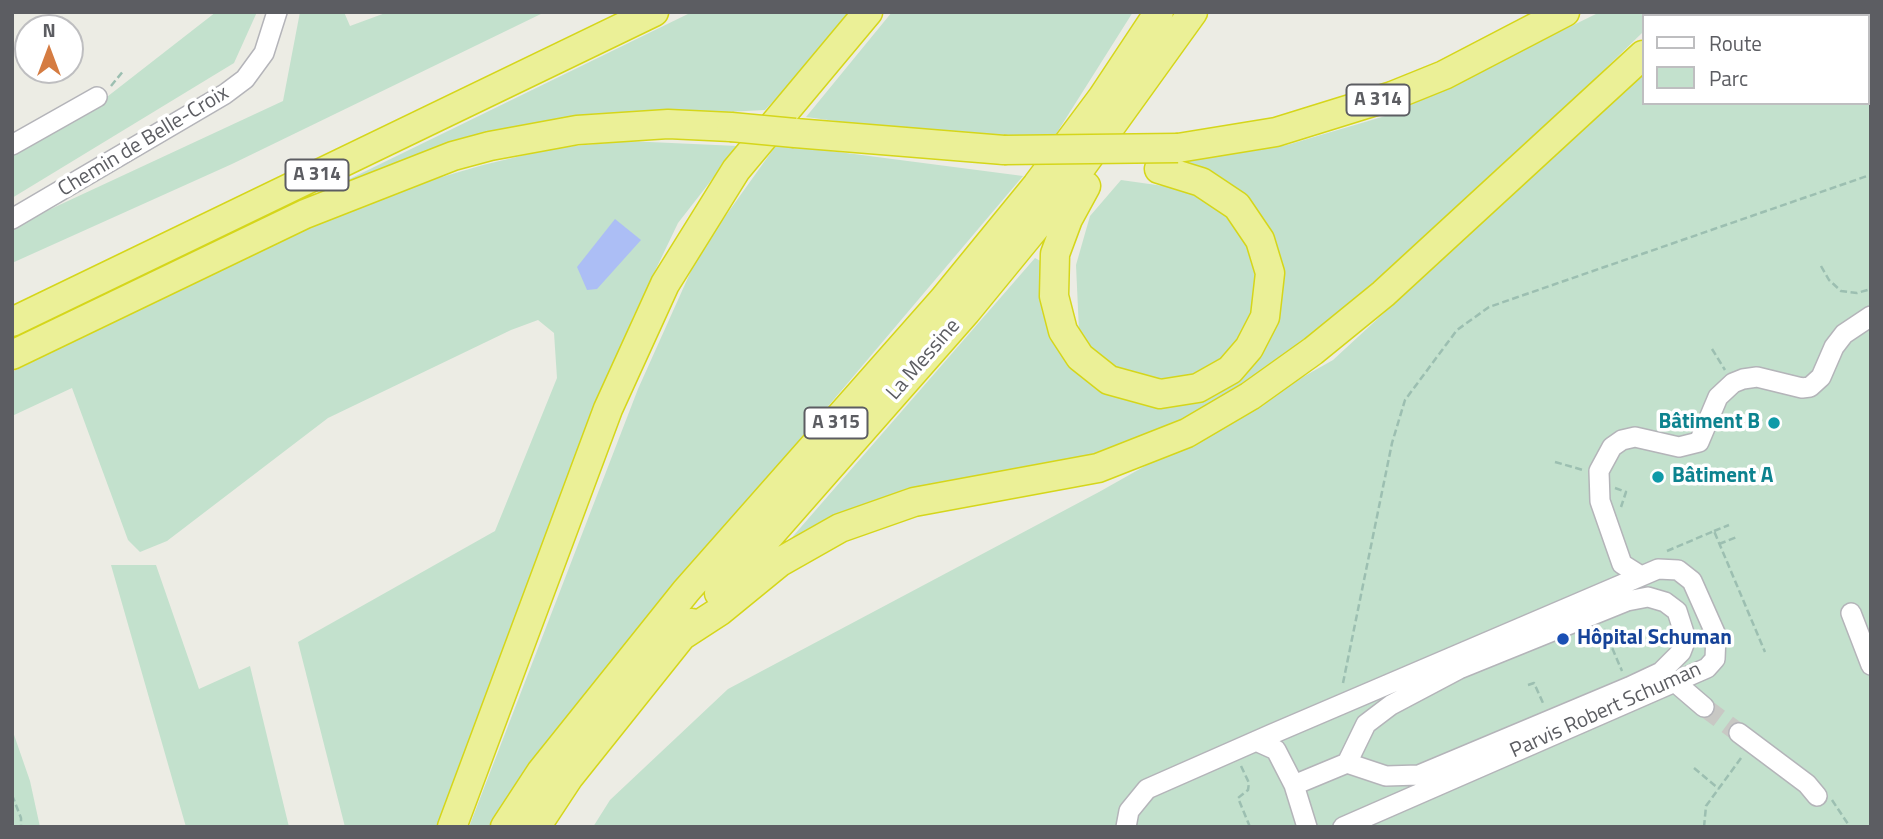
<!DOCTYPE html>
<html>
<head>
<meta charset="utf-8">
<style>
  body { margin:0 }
  #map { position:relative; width:1883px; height:839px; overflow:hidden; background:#ecece4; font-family:"Titillium Web",sans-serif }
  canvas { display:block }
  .frame { position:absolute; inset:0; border:14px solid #5c5d62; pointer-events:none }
  .legend { position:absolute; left:1642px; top:14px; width:228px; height:91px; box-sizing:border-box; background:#fff; border:2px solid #bebec0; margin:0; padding:9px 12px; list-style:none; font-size:21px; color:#5c5d62 }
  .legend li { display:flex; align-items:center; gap:14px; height:35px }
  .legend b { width:35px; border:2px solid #bebec0 }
  .north { position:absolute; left:14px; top:14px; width:70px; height:70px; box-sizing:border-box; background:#fff; border:2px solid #bebec0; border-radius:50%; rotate:0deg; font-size:19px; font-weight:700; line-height:28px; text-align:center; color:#5c5d62 }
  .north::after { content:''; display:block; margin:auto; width:24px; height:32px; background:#d57c42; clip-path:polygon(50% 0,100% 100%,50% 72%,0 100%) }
</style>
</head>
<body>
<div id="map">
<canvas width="1883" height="839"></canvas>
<div class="frame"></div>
<ul class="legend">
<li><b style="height:9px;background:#fff"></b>Route</li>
<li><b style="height:19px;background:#c3e1cd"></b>Parc</li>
</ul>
<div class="north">N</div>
</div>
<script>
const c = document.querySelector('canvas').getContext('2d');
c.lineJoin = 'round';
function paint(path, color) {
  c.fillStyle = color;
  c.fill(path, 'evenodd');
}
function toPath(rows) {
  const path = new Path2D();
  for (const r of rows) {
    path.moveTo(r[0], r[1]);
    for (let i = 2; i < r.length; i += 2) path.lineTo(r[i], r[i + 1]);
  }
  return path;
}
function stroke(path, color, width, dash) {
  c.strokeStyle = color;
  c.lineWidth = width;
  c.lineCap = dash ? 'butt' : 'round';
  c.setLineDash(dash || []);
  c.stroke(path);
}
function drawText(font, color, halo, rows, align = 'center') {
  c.font = font + ' "Titillium Web",sans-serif';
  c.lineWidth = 7;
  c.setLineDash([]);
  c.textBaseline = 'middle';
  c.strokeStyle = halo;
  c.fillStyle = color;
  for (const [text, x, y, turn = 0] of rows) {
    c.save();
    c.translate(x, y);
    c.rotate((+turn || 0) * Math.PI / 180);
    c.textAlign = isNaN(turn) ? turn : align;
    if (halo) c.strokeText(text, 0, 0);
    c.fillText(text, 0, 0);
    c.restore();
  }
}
paint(toPath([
  [216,12,257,12,234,63,12,198,12,151,103,100],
  [300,12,344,12,350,26,388,12,545,12,232,164,12,263,12,227,283,101],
  [692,12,859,12,765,110,593,119,484,139,329,189],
  [892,12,1133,12,1051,142,970,139,806,117],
  [1600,12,1671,12,1666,16,1643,16,1643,32,1410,259,1306,344,1210,408,1085,463,781,550,1035,258,1048,265,1090,379,1120,398,1167,405,1235,378,1275,248,1178,162,1287,145,1392,114],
  [1723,12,1871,12,1871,827,593,827,610,800,728,689,1099,492,1333,360,1643,74,1643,103,1867,103,1867,16,1718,16],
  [627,141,738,146,678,223,633,317,436,827,345,827,298,642,495,531,557,378,554,333,538,320,511,330,328,418,167,541,140,552,128,540,72,388,12,416,12,372,352,203,483,165,554,148],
  [777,144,1023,176,609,665,526,770,490,827,469,827,638,389,699,253],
  [1121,180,1185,189,1225,211,1249,237,1261,273,1247,333,1225,360,1199,376,1141,383,1093,356,1079,331,1076,265,1090,216],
  [111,565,156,565,199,689,250,666,289,827,186,827],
  [12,729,30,781,40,827,12,827]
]), '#c3e1cd');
paint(toPath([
  [615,219,641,240,597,289,587,290,577,267]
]), '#acbef5');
stroke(toPath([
  [1704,707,1739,733]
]), '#c8c8c4', 19, [19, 10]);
const minor = toPath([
  [12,145,97,97],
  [12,219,225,94,245,79,264,53,277,12],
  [1641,576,1622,564,1600,501,1599,471,1612,447,1622,440,1635,437,1679,447,1699,442,1718,397,1733,383,1743,379,1757,377,1802,388,1810,387,1821,377,1834,347,1844,334,1871,316],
  [1851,613,1871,665],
  [1676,683,1704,707],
  [1739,733,1807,784,1817,796],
  [1256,741,1276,750,1294,785,1307,827],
  [1294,785,1347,763,1386,776,1419,775,1629,687,1661,672,1681,652,1686,639,1677,611,1665,602,1648,597,1627,601,1459,669,1391,705,1366,724,1347,763],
  [1126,827,1129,811,1147,789,1272,734,1658,569,1678,570,1692,581,1716,635,1715,659,1707,668,1343,827]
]);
const highway = toPath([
  [1691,16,1695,12],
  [795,133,1004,150],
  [1178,148,1276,132,1392,96,1444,75,1565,12],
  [1086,186,1068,219,1055,254,1054,296,1063,331,1080,357,1109,380,1160,394,1198,388,1230,370,1249,348,1265,317,1270,273,1260,240,1237,206,1201,182,1159,169],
  [12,322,654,12],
  [12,355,305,214,453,156,490,146,577,130,668,124,731,127],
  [719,593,966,312,1057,201,1193,12],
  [680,637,720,611,780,562,840,528,914,502,1098,468,1187,433,1250,396,1313,351,1383,294,1643,55],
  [452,827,608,409,665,284,736,170,868,12],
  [505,827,541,772,686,591,943,300,1037,185,1102,98,1159,12],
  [536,827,569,777,692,623]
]);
stroke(minor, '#b4b4b9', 22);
stroke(highway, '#d5d61a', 31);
stroke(toPath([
  [111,86,124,70],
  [1821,266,1829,280,1841,291,1857,293,1871,289],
  [1712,349,1725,370],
  [1555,462,1583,470],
  [1615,488,1626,492,1621,507],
  [1714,531,1729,525],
  [1719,544,1737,537],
  [1667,551,1714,531,1765,652],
  [1604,629,1622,671],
  [1343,683,1392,443,1405,400,1457,330,1489,307,1870,175],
  [1528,685,1534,683,1543,703],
  [1241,766,1249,783,1248,790,1238,798,1250,827],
  [1694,768,1719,789],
  [12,795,21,818,21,827],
  [1832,800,1850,827],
  [1704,827,1706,806,1741,758]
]), '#9cbfb1', 2.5, [7, 3.5]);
stroke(minor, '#fff', 19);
stroke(highway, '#ebf097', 28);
const highwayBridge = toPath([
  [731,127,795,133],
  [1004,150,1178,148]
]);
stroke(highwayBridge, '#d5d61a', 31, []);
stroke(highwayBridge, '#ebf097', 28);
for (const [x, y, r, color] of [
  [1774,423,7,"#0f9aa8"],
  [1658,477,7,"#0f9aa8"],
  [1563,639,7,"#1a4fb4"]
]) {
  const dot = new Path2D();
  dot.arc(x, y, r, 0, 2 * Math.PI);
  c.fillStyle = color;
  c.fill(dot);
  stroke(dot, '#fff', 2.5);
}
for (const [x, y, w] of [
  [1378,100,63],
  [317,175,63],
  [836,423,63]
]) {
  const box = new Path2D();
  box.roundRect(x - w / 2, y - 15.5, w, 31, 5);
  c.fillStyle = '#fff';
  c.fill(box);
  stroke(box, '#5c5d62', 2);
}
drawText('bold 19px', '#5c5d62', null, [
  ["A 314",1378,100],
  ["A 314",317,175],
  ["A 315",836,423]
]);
drawText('21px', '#5c5d62', '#fff', [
  ["Chemin de Belle-Croix",144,142,-31],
  ["La Messine",924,360,-49],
  ["Parvis Robert Schuman",1606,711,-24]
]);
drawText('bold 21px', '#0d838f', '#fff', [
  ["Bâtiment B",1760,423],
  ["Bâtiment A",1672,477,"left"]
], 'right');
drawText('bold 21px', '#164399', '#fff', [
  ["Hôpital Schuman",1577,639]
], 'left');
</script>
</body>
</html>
